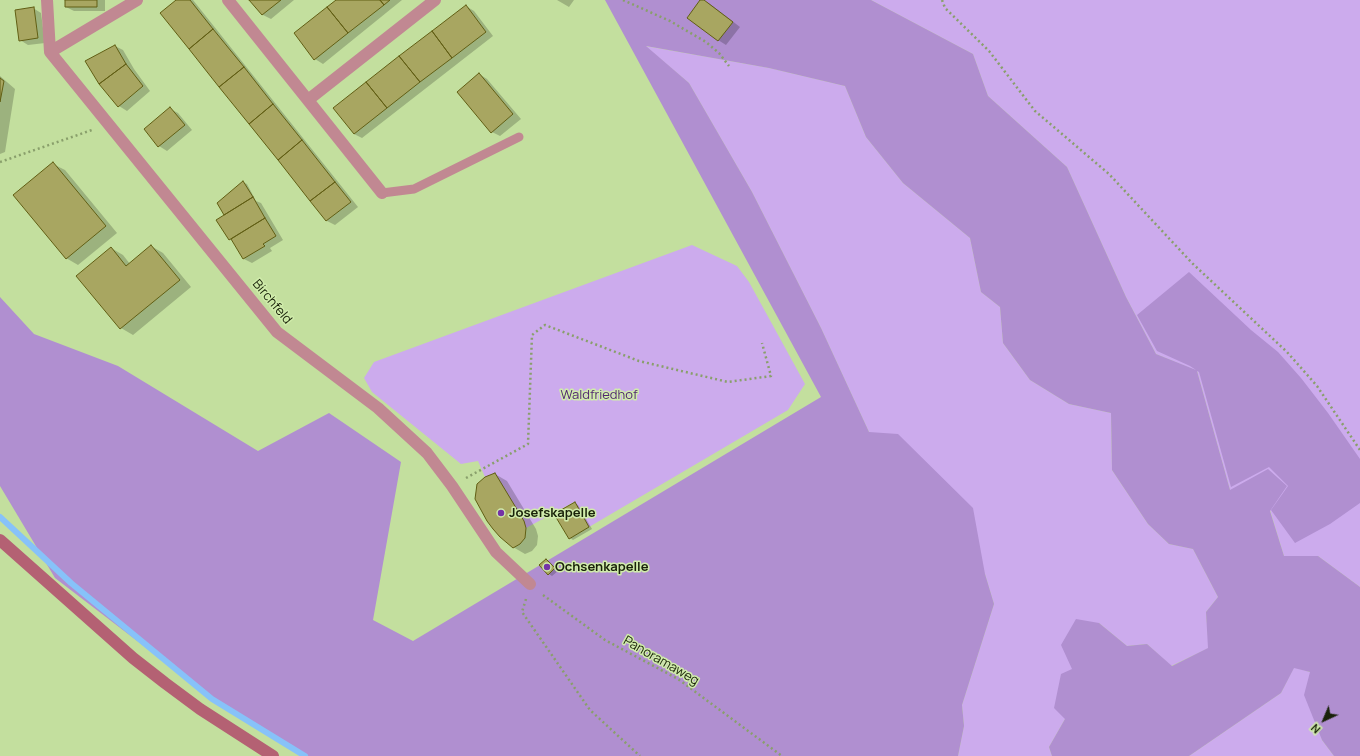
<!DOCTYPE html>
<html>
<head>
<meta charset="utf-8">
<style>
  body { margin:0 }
  #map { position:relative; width:1360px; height:756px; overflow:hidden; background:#c3df9e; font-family:Manrope,sans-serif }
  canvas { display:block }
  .north { position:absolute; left:1304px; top:700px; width:40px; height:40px; -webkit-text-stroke:3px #d0ecab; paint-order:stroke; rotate:224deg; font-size:11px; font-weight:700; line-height:16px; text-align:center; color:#192209 }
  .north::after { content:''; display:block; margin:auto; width:14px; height:18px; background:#192209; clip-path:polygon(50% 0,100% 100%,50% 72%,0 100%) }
</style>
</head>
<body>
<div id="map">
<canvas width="1360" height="756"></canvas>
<div class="north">N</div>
</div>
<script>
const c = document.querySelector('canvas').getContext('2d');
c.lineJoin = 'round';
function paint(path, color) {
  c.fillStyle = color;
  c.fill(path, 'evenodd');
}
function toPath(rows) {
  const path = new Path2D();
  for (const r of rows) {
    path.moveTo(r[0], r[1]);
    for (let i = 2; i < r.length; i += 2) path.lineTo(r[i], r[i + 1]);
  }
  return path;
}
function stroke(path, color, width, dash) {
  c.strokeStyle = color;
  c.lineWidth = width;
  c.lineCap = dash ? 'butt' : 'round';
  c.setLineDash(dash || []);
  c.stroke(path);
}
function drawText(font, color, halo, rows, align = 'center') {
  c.font = font + ' Manrope,sans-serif';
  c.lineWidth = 3;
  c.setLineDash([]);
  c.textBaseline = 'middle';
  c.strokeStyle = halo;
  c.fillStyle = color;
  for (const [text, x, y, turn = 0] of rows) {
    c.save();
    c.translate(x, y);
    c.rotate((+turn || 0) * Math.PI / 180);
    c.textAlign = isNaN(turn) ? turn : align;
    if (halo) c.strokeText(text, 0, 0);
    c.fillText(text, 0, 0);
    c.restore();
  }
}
paint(toPath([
  [871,0,1360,0,1360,587,1318,556,1284,556,1270,510,1230,490,1197,371,1156,354,1126,297,1067,167,988,96,973,54],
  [645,46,769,68,845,86,866,137,903,183,970,238,981,292,1000,307,1003,343,1030,380,1069,404,1111,413,1112,470,1148,524,1169,544,1193,549,1218,597,1206,612,1209,648,1171,666,1147,644,1127,646,1099,623,1072,670,1065,719,1049,747,1052,756,958,756,964,726,962,705,994,604,985,574,869,432,821,328,752,192,689,83],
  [692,245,737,266,749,282,805,384,788,410,589,527,574,502,526,528,485,477,478,461,461,464,372,392,364,378,374,362],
  [1294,667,1310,672,1322,740,1334,756,1189,756,1281,693]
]), '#ccabed');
paint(toPath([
  [605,0,871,0,973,54,988,96,1067,167,1126,297,1156,354,1196,370,1190,366,1157,351,1137,315,1189,272,1251,330,1278,352,1301,378,1328,413,1360,459,1360,503,1330,524,1295,543,1271,510,1288,486,1269,467,1231,487,1199,372,1197,371,1230,490,1268,469,1287,486,1270,511,1284,556,1318,556,1360,587,1360,756,1334,756,1322,740,1304,695,1310,672,1294,668,1281,693,1189,756,1052,756,1049,747,1065,719,1054,708,1061,674,1072,669,1061,645,1076,619,1099,623,1127,646,1147,644,1172,666,1208,648,1206,612,1218,597,1193,549,1169,544,1148,524,1112,470,1111,413,1069,404,1030,380,1003,343,1000,307,981,292,970,238,903,183,866,137,845,86,769,68,646,46,689,83,752,192,821,328,869,432,898,434,973,508,985,574,994,604,962,705,964,726,958,756,302,756,213,699,55,578,0,486,0,297,34,334,118,366,258,451,329,413,401,462,373,620,413,641,821,397]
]), '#b08fd0');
paint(toPath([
  [66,0,105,0,105,11,74,11,66,7],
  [178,0,193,0,358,207,335,225,327,221,161,13],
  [251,0,294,0,271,19,263,15],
  [336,0,402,0,323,64,315,59],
  [557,0,574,0,569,7],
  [702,0,710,4,740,27,726,45,718,40],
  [466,6,474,11,493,36,362,138,354,134],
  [33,8,41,13,45,43,28,45,20,40],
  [115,46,123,50,134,69,150,91,127,111,119,106],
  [479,74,487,79,521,119,500,136,492,132],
  [0,76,15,89,5,152,0,154],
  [170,109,178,113,192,130,167,151,159,146,145,129],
  [53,164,65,170,117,233,78,265,66,258],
  [243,182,247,184,256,201,261,203,283,240,270,248,272,251,252,263,244,259,234,242,230,239,226,215,225,214],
  [151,246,163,253,191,287,133,335,121,328,77,276,111,248,123,255,130,264],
  [495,474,507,481,536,529,538,536,537,545,532,551,525,554,513,547],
  [575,503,578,505,592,529,573,540,570,538],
  [547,560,550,562,558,571,552,576,549,574]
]), '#0003');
stroke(toPath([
  [0,517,71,583,212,699,305,756]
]), '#87c2f9', 6);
const building = toPath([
  [65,0,97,0,97,7,65,7,65,0],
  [176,0,190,0,213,29,189,49,160,13,176,0],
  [249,0,281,0,262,15,249,0],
  [336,0,380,0,384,5,348,33,327,7,336,0],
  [380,0,390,0,384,5,380,0],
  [700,0,704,0,733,22,718,41,687,18,700,0],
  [466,5,486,32,452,58,432,31,466,5],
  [34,7,38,38,19,41,15,10,34,7],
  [327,7,348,33,314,60,294,33,327,7],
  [213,29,244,67,219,87,189,49,213,29],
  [432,31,452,58,420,82,399,56,432,31],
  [115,45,126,64,99,84,85,61,115,45],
  [399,56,420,82,387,108,366,82,399,56],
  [126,64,143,86,118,107,99,84,126,64],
  [244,67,273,104,249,124,219,87,244,67],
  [479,73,513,114,491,133,457,92,479,73],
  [0,78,4,81,0,102,0,78],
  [366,82,387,108,354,134,333,108,366,82],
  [273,104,302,140,278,160,249,124,273,104],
  [170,107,185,125,158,147,144,129,170,107],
  [302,140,335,182,310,201,278,160,302,140],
  [53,162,106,226,66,259,13,195,53,162],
  [243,181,253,197,224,215,217,203,243,181],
  [335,182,351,202,326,221,310,201,335,182],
  [253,197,265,218,229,240,216,220,253,197],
  [265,218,276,236,263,244,265,246,243,259,231,239,265,218],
  [151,245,180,280,120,329,76,276,111,247,126,266,151,245],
  [495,473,524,521,526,528,525,538,520,544,513,548,500,537,493,529,487,521,475,499,477,484,485,477,495,473],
  [575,502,589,527,569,539,554,514,575,502],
  [546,559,555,568,548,575,539,565,546,559]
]);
paint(building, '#a8a661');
stroke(building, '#615e14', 1);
stroke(toPath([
  [623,0,670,21,706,42,719,53,729,66],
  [942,0,945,8,989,51,1035,111,1109,174,1192,263,1287,352,1317,386,1360,450],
  [0,162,92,130],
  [466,478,528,444,532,335,545,325,639,361,728,382,771,376,762,343],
  [543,595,605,640,678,679,782,756],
  [526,599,522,612,590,710,640,756]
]), '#899f6b', 2.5, [2, 3]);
stroke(toPath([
  [382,193,414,189,519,137]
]), '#c18892', 9);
stroke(toPath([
  [47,0,50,52,277,332,378,408,427,453,452,486,496,552,530,584],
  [228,0,382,193],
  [50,52,137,0],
  [308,100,435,0]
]), '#c18892', 12);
stroke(toPath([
  [0,540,133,658,165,683,200,709,273,756]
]), '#b46173', 12);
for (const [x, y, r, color] of [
  [501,513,4,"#7532a7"],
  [547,567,4,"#7532a7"]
]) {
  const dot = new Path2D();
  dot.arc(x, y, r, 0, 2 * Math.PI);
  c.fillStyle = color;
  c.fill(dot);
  stroke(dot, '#d0ecab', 1.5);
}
drawText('13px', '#192209', '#d0ecab', [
  ["Birchfeld",272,302,50],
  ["Panoramaweg",661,661,30]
]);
drawText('13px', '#502571', '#d0ecab', [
  ["Waldfriedhof",599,395]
]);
drawText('bold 13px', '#192209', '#d0ecab', [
  ["Josefskapelle",509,513],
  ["Ochsenkapelle",555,567]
], 'left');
</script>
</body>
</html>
